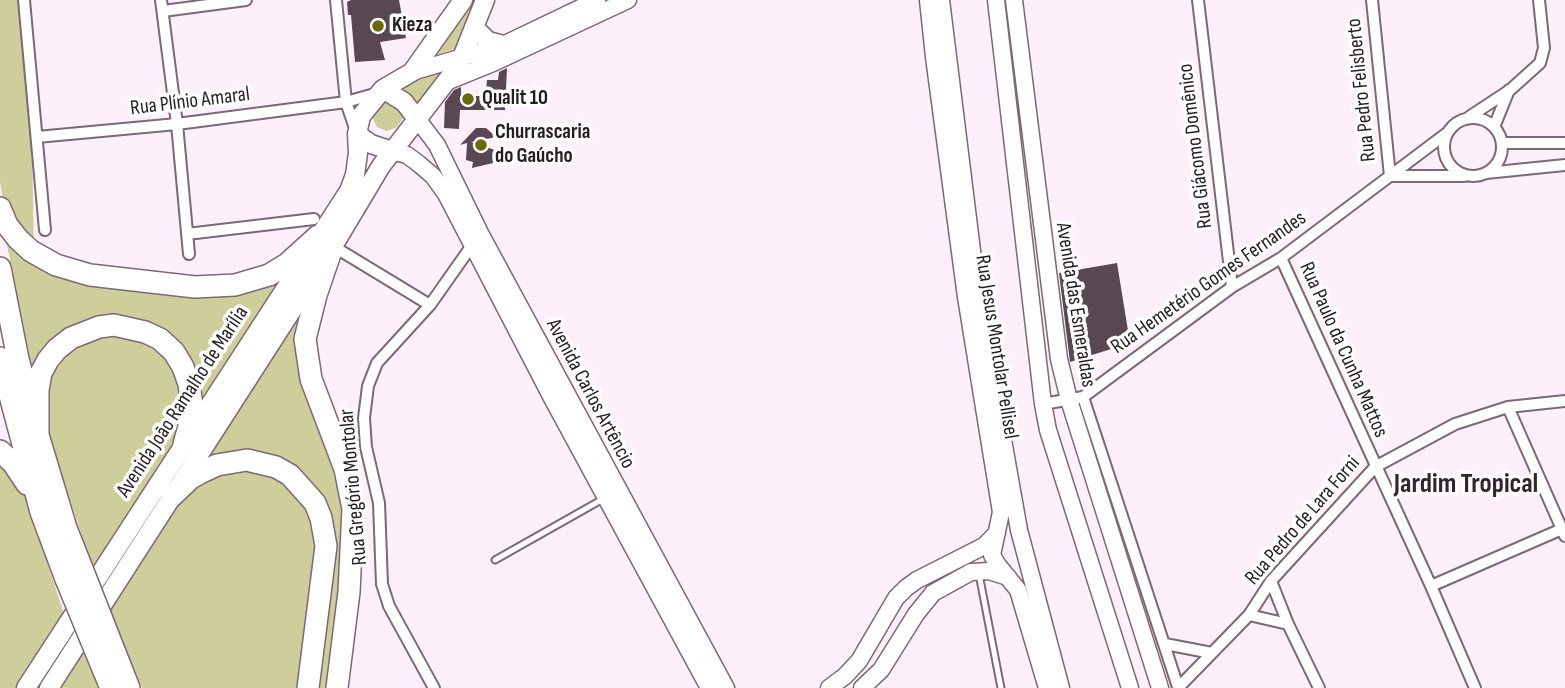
<!DOCTYPE html>
<html>
<head>
<meta charset="utf-8">
<style>
  body { margin:0 }
  canvas { display:block; background:#fef0fa }
</style>
</head>
<body>
<canvas width="1565" height="688"></canvas>
<script>
const c = document.querySelector('canvas').getContext('2d');
c.lineJoin = 'round';
function paint(path, color) {
  c.fillStyle = color;
  c.fill(path, 'evenodd');
}
function toPath(rows) {
  const path = new Path2D();
  for (const r of rows) {
    if (r.length === 3) {
      path.moveTo(r[0] + r[2], r[1]);
      path.arc(r[0], r[1], r[2], 0, 2 * Math.PI);
      continue;
    }
    path.moveTo(r[0], r[1]);
    for (let i = 2; i < r.length; i += 2) path.lineTo(r[i], r[i + 1]);
  }
  return path;
}
function stroke(path, color, width, dash) {
  c.strokeStyle = color;
  c.lineWidth = width;
  c.lineCap = dash ? 'butt' : 'round';
  c.setLineDash(dash || []);
  c.stroke(path);
}
function drawText(font, color, halo, rows, align = 'center') {
  c.font = font + ' "Sofia Sans Condensed",sans-serif';
  c.lineWidth = 7;
  c.setLineDash([]);
  c.textBaseline = 'middle';
  c.strokeStyle = halo;
  c.fillStyle = color;
  for (const [text, x, y, turn = 0] of rows) {
    c.save();
    c.translate(x, y);
    c.rotate((+turn || 0) * Math.PI / 180);
    c.textAlign = isNaN(turn) ? turn : align;
    if (halo) c.strokeText(text, 0, 0);
    c.fillText(text, 0, 0);
    c.restore();
  }
}
paint(toPath([
  [0,0,18,0,32,143,34,248,3,199,0,182],
  [470,0,478,0,457,48,435,55],
  [446,66,417,108,393,87],
  [387,99,403,112,403,118,397,127,387,131,377,127,371,114,372,109],
  [3,225,26,252,201,291,290,267,197,410,197,390,130,321,32,369],
  [317,283,306,315,348,504,333,688,312,688,330,544,289,470,197,469],
  [91,333,151,339,183,377,183,432,93,569,46,428,48,369],
  [0,454,24,490,65,617,18,688,0,688],
  [270,468,319,521,305,688,142,688,109,609,176,502,207,473],
  [84,647,102,688,59,688]
]), '#cece9b');
paint(toPath([
  [351,0,399,0,406,38,380,42,385,60,355,62,351,15,348,15,347,2],
  [507,68,505,110,460,110,459,129,444,128,445,102,454,90,461,87,461,96,483,96,482,91,486,91,487,80,498,80,499,72],
  [476,128,486,128,496,137,471,142,501,152,493,163,472,168,473,162,466,160,467,143,460,145],
  [1117,263,1130,343,1070,362,1059,273]
]), '#594754');
const lane = toPath([
  [495,560,603,499],
  [979,574,1001,688]
]);
const street = toPath([
  [24,0,45,230],
  [161,0,177,124,189,254],
  [336,0,346,102,356,131],
  [1198,0,1232,287],
  [1372,0,1390,176],
  [163,11,246,0],
  [1469,117,1510,90,1540,63,1544,48,1539,0],
  [1473,147,29],
  [1494,127,1509,90],
  [37,137,177,124,346,102,378,93],
  [1502,143,1565,143],
  [1486,173,1565,165],
  [1390,176,1464,176],
  [187,234,314,219],
  [341,251,430,305],
  [1281,258,1431,586,1475,688],
  [1083,397,1178,687],
  [1043,404,1083,397,1232,287,1281,258,1447,133],
  [1508,407,1565,536],
  [1271,581,1288,624,1319,688],
  [1431,586,1562,529],
  [1249,615,1288,624],
  [1165,644,1212,653],
  [434,688,389,606,382,584,379,503,366,447,364,418,368,386,377,363,430,305,475,241],
  [1178,688,1249,615,1271,581,1375,467,1455,424,1508,407,1565,401]
]);
const secondary = toPath([
  [928,0,934,57,966,297,1001,512,992,555,997,564,1018,590,1047,688],
  [941,0,978,299,1019,530,1061,688],
  [996,0,1043,404,1048,430,1130,688],
  [1014,0,1059,359,1069,400,1160,688],
  [412,72,503,45,597,0],
  [446,82,493,63,628,0],
  [418,120,437,145,480,233,726,688],
  [392,151,407,155,419,164,433,176,446,194,552,398,709,688],
  [829,688,845,676,859,661,896,598,906,588,917,580,984,546,997,533],
  [862,688,881,670,916,614,933,593,971,572,989,571,1008,577]
]);
const primary = toPath([
  [474,27,488,41,503,45],
  [383,89,404,102,418,120],
  [357,134,371,144,392,151],
  [26,688,349,191,355,175,358,153,357,134,361,116,383,89,412,72,463,0],
  [49,688,332,248,381,166,459,65,485,0]
]);
const highway = toPath([
  [0,208,7,225,18,239,31,251,56,265,90,275,195,287,235,285,269,275,287,264,318,236],
  [332,248,316,295,305,339,311,379,345,469,353,509,349,592,337,688],
  [0,268,18,359,38,435,66,528,83,571],
  [0,358,41,512,66,579],
  [38,435,38,390,41,373,48,360,57,349,71,338,99,327,114,325,145,332,160,339,174,352,183,367,189,384,192,406,191,419,184,444],
  [0,451,13,463,27,484],
  [172,496,191,478,204,471,217,465,247,460,276,467,290,475,315,503,321,518,326,546,308,688],
  [114,650,129,688],
  [101,664,111,688]
]);
stroke(lane, '#7c6876', 9);
stroke(street, '#7c6876', 14);
stroke(secondary, '#7c6876', 19);
stroke(primary, '#7c6876', 21);
stroke(highway, '#7c6876', 24);
stroke(lane, '#fff', 5);
stroke(street, '#fff', 10);
stroke(secondary, '#fff', 16);
stroke(primary, '#fff', 18);
stroke(highway, '#fff', 21);
const highwayBridge = toPath([
  [83,571,114,650],
  [66,579,101,664]
]);
stroke(highwayBridge, '#7c6876', 24, []);
stroke(highwayBridge, '#fff', 21);
for (const [x, y, r, color] of [
  [378,26,7,"#6c6904"],
  [468,99,7,"#6c6904"],
  [481,145,7,"#6c6904"]
]) {
  const dot = new Path2D();
  dot.arc(x, y, r, 0, 2 * Math.PI);
  c.fillStyle = color;
  c.fill(dot);
  stroke(dot, '#fff', 2.5);
}
drawText('bold 21px', '#241c22', '#fff', [
  ["Kieza",392,26],
  ["Qualit 10",482,99],
  ["Churrascaria",495,133],
  ["do Gaúcho",495,157]
], 'left');
drawText('21px', '#241c22', '#fff', [
  ["Rua Pedro Felisberto",1362,90,-96],
  ["Rua Plínio Amaral",190,102,-7],
  ["Rua Giácomo Domênico",1196,146,-97],
  ["Rua Hemetério Gomes Fernandes",1209,283,-35],
  ["Avenida das Esmeraldas",1075,305,81],
  ["Rua Jesus Montolar Pellisel",996,347,81],
  ["Rua Paulo da Cunha Mattos",1343,350,66],
  ["Avenida Carlos Artêncio",590,394,62],
  ["Avenida João Ramalho de Marília",183,402,-57],
  ["Rua Gregório Montolar",354,487,-95],
  ["Rua Pedro de Lara Forni",1303,521,-49]
]);
drawText('bold 28px', '#342430', '#fff', [
  ["Jardim Tropical",1466,485]
]);
</script>
</body>
</html>
